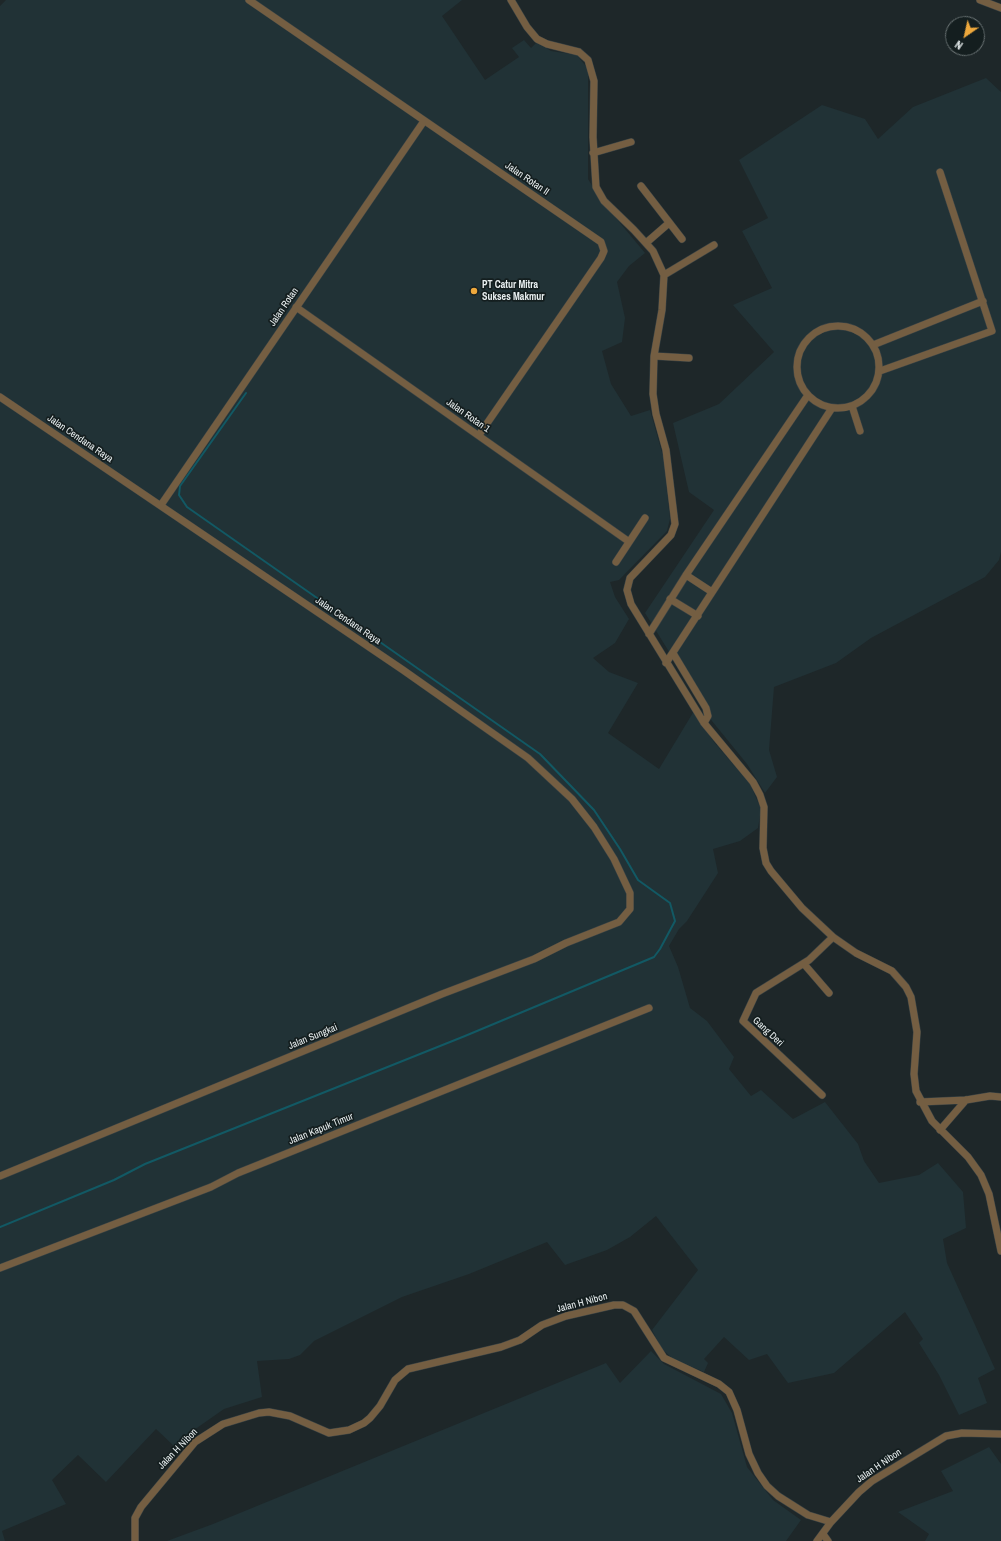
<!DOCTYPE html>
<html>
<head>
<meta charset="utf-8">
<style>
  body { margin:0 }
  #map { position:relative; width:1001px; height:1541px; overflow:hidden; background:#1e2729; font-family:"Archivo Narrow",sans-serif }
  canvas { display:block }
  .north { position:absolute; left:945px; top:16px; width:40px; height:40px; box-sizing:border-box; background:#141e1f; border:1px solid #697273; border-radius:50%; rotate:214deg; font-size:11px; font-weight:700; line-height:16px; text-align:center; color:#e9eff0 }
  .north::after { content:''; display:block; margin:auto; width:14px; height:18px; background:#eea83c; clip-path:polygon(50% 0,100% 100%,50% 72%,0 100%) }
</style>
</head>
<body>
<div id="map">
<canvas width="1001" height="1541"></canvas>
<div class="north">N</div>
</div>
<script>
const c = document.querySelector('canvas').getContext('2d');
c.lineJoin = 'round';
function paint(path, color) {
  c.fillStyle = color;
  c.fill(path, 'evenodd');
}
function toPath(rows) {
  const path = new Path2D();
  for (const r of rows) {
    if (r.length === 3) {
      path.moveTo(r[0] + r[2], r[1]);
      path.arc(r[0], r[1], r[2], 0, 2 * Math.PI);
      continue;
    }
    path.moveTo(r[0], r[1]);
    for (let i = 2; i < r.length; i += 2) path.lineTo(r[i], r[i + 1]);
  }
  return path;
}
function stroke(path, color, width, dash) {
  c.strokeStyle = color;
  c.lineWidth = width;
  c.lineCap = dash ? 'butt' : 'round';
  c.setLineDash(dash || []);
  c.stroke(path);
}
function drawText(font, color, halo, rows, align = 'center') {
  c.font = font + ' "Archivo Narrow",sans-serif';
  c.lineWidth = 3.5;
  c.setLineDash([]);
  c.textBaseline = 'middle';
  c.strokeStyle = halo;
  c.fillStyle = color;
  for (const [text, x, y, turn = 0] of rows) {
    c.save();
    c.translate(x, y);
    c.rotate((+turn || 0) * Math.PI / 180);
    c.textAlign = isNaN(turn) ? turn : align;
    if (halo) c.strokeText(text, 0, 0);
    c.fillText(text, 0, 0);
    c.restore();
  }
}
paint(toPath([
  [6,0,462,0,442,16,485,80,519,57,512,48,524,40,531,48,537,42,551,51,577,55,588,69,588,179,601,200,645,253,629,266,617,282,625,318,622,342,602,351,611,384,631,416,650,410,663,456,670,519,667,531,619,580,610,582,615,597,629,619,615,643,593,658,609,672,638,683,608,733,659,769,694,711,714,742,750,784,761,809,758,828,740,841,713,849,718,873,687,921,679,929,669,946,678,967,690,1008,707,1021,734,1057,729,1069,751,1096,761,1090,793,1119,825,1102,858,1144,864,1161,879,1183,919,1175,938,1163,963,1192,966,1228,943,1239,947,1263,995,1369,978,1378,987,1403,959,1415,939,1375,919,1343,923,1339,905,1312,834,1373,788,1383,767,1354,749,1360,724,1337,704,1359,708,1363,704,1372,673,1359,662,1349,652,1330,698,1270,656,1216,630,1237,607,1250,565,1265,547,1242,469,1274,402,1297,314,1341,300,1355,289,1359,257,1361,262,1397,224,1409,194,1430,175,1447,156,1429,106,1482,78,1455,52,1480,66,1504,2,1531,5,1541,0,1541,0,6],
  [986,78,1001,92,1001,552,999,560,985,577,871,638,836,663,774,687,769,750,777,777,765,793,747,764,712,721,645,613,714,510,689,492,673,423,719,404,774,352,733,305,772,288,742,231,768,218,739,160,822,105,865,119,878,139,913,107],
  [651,1351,664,1364,721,1394,732,1413,747,1467,773,1500,801,1520,786,1541,167,1541,213,1524,606,1363,620,1383],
  [989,1447,1001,1464,1001,1541,925,1541,929,1534,898,1512,953,1491,941,1471]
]), '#213236');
stroke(toPath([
  [0,1227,114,1180,145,1164,465,1036,654,957,660,949,675,921,670,903,638,880,620,849,594,810,540,754,187,507,179,495,180,486,246,393]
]), '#125964', 2);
const street = toPath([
  [249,0,601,242,604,251,601,258,479,435],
  [511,0,527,27,537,39,547,44,579,52,588,60,594,81,593,137,596,187,604,201,634,230,653,251,664,275,662,310,654,356,653,394,656,414,666,450,675,524,671,535,630,578,627,590,631,604,704,723,753,782,760,795,764,807,763,848,766,863,771,871,802,908,833,937,856,953,892,971,906,987,911,997,917,1032,914,1074,916,1091,932,1121,968,1157,981,1175,989,1194,1001,1251],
  [980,0,1001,8],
  [593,153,631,142],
  [641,186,682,239],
  [646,243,669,223],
  [664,275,714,245],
  [296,307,628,541],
  [838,367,41],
  [873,345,983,301],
  [654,356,689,358],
  [880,371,992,331,940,172],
  [0,397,403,670,528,758,572,799,594,827,614,859,630,893,630,909,619,922,566,943,534,959,442,994,0,1176],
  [852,406,860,431],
  [161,505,424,121],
  [616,562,645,518],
  [686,575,712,592],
  [670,599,698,616],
  [649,634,686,575,808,395],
  [673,653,706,708,708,716,704,723],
  [666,663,832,408],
  [804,964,829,993],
  [822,1095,743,1021,756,993,809,960,833,937],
  [920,1102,966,1100,990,1096,1001,1097],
  [940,1130,966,1100],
  [0,1268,211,1187,238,1173,649,1008],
  [823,1534,828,1541],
  [135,1541,135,1518,141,1507,195,1442,223,1424,259,1413,269,1412,290,1416,329,1433,349,1430,364,1423,370,1418,380,1406,395,1380,408,1369,501,1347,520,1340,542,1325,566,1316,614,1305,623,1305,634,1311,664,1358,719,1384,729,1392,737,1410,749,1454,758,1473,767,1486,778,1496,808,1515,831,1522,859,1492,872,1481,946,1436,962,1433,1001,1434],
  [817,1541,831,1522]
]);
stroke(street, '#3a4345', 8);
stroke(street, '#745e42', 7);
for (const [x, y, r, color] of [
  [474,291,4,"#eea83c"]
]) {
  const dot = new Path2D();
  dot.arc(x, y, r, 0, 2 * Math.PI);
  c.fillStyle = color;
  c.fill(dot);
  stroke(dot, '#141e1f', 1.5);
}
drawText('10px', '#e9eff0', '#141e1f', [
  ["Jalan Rotan II",527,179,34],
  ["Jalan Rotan",284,307,-56],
  ["Jalan Rotan 1",468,416,35],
  ["Jalan Cendana Raya",80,439,34],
  ["Jalan Cendana Raya",348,621,34],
  ["Gang Deri",768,1032,43],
  ["Jalan Sungkai",313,1037,-22],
  ["Jalan Kapuk Timur",321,1129,-22],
  ["Jalan H Nibon",582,1303,-15],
  ["Jalan H Nibon",178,1449,-46],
  ["Jalan H Nibon",879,1466,-34]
]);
drawText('bold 10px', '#e9eff0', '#141e1f', [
  ["PT Catur Mitra",482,285],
  ["Sukses Makmur",482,297]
], 'left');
</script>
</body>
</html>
